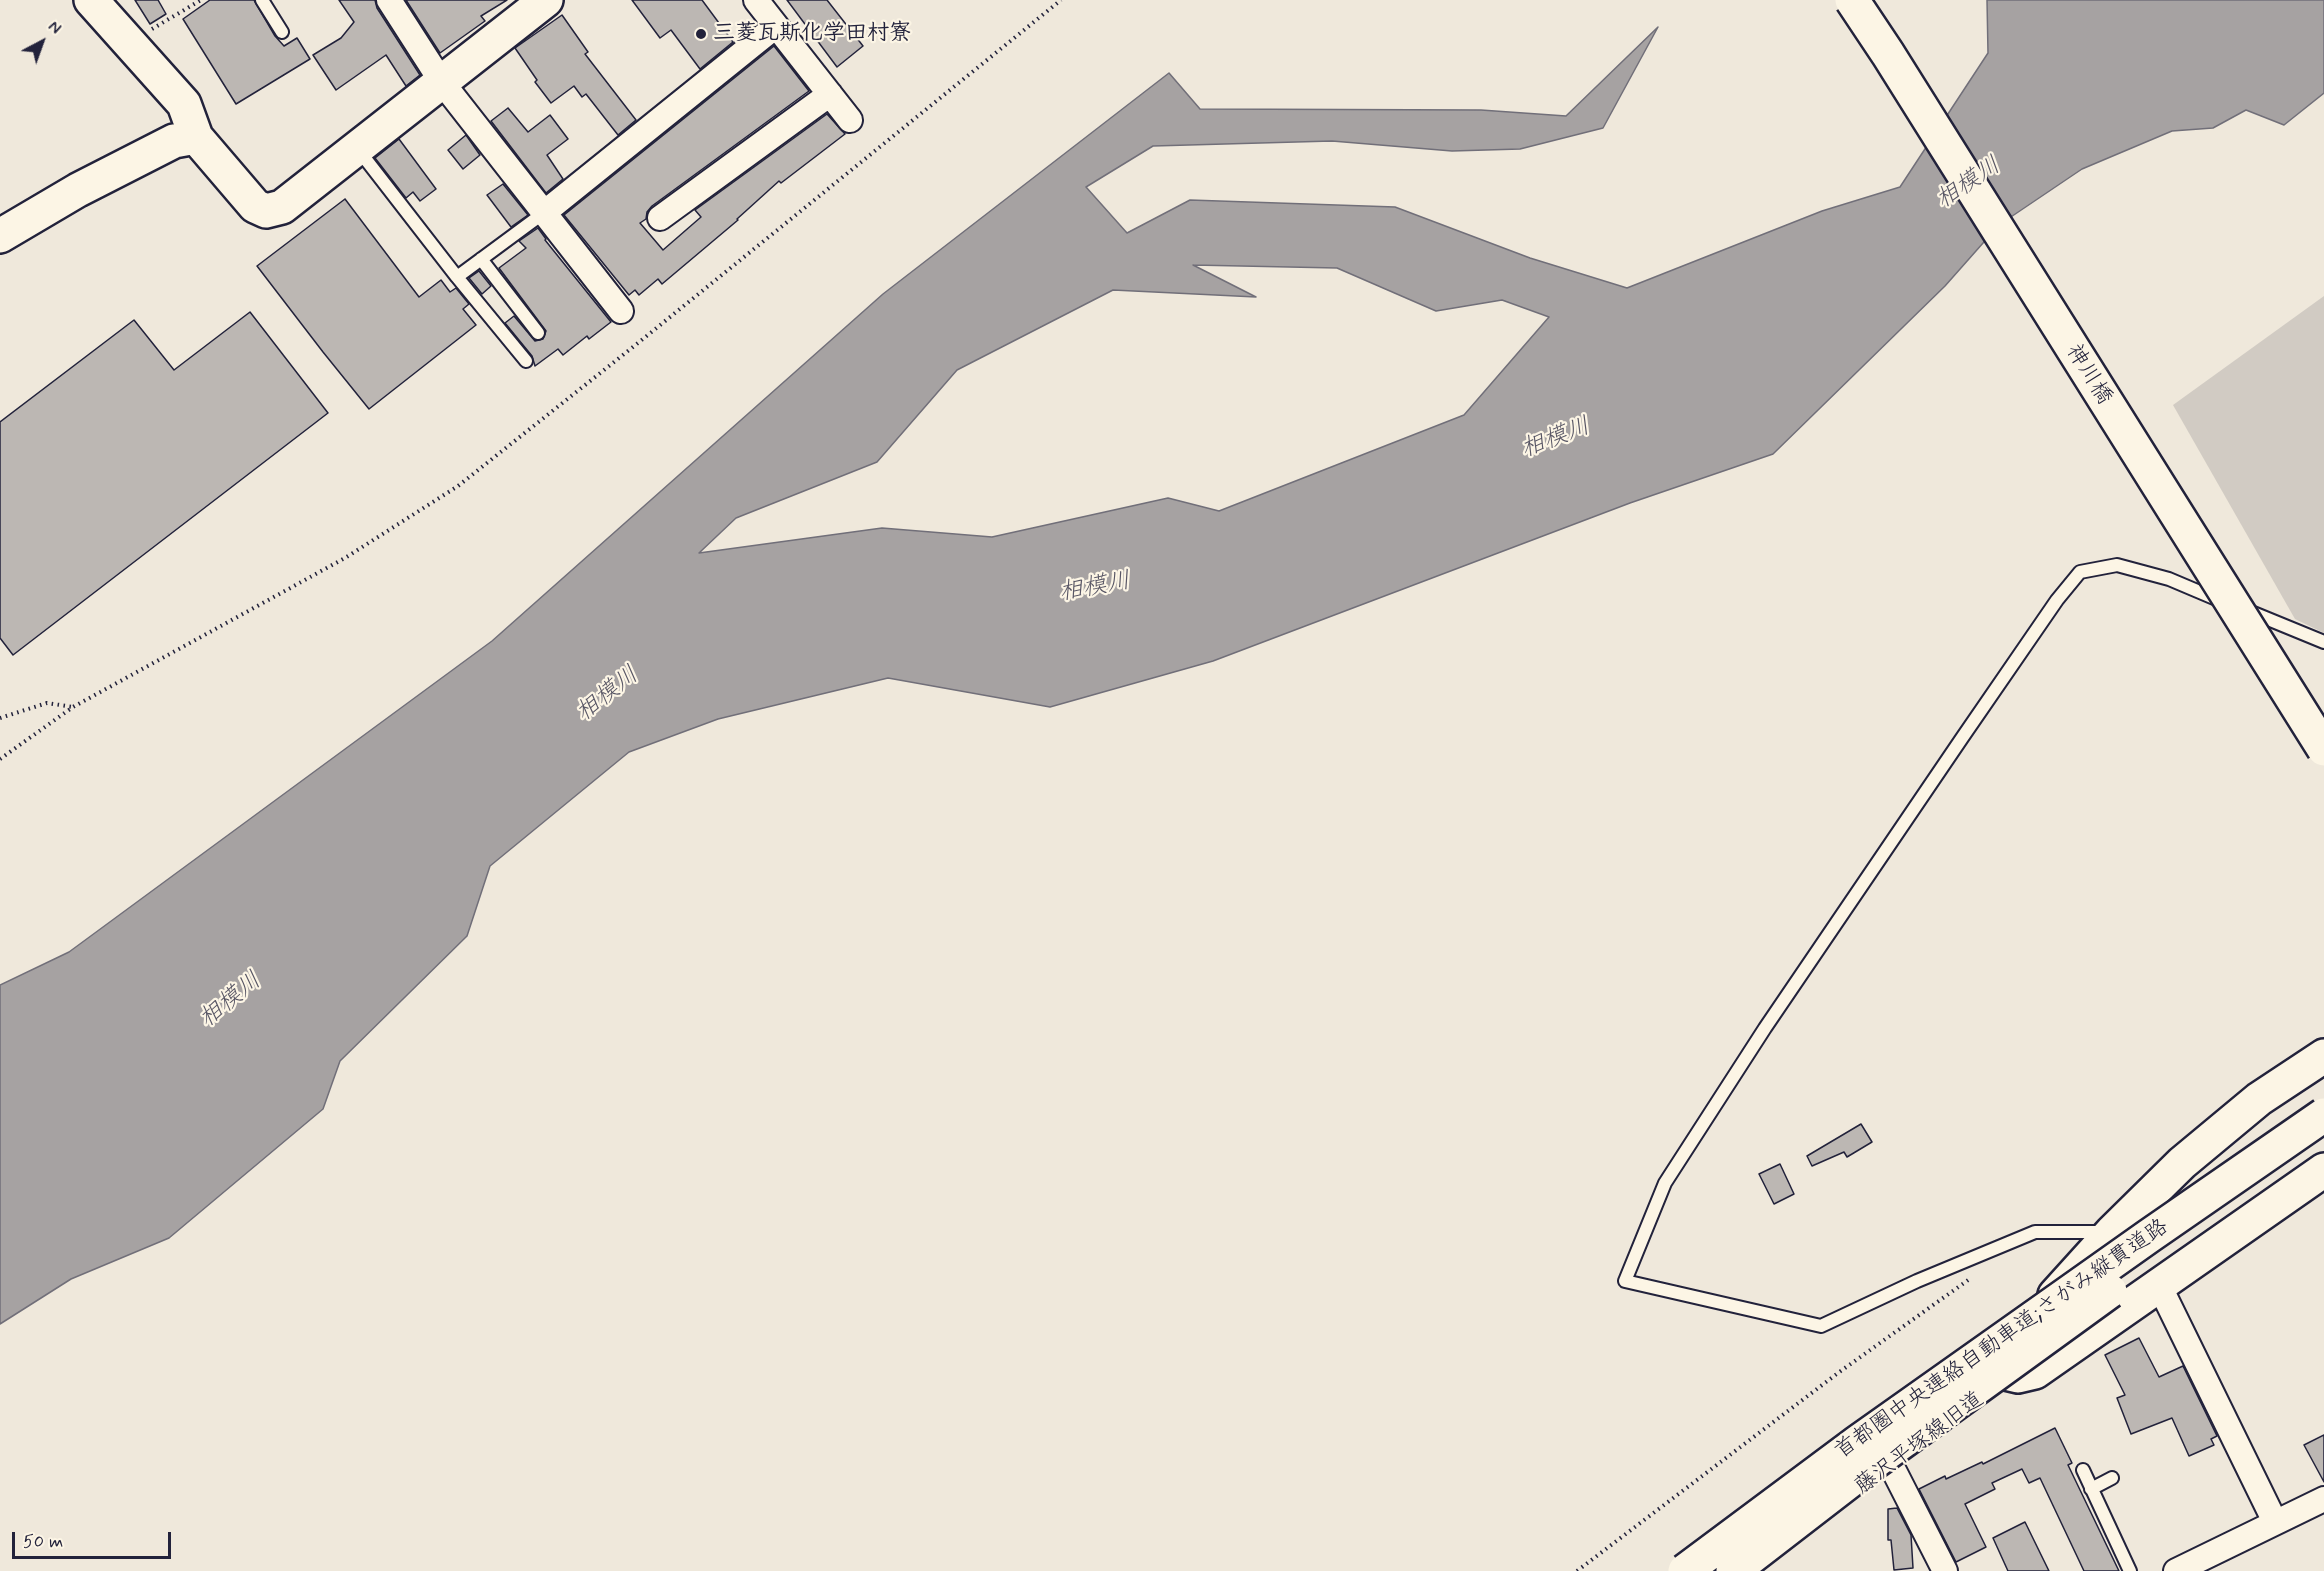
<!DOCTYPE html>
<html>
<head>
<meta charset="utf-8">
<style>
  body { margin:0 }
  #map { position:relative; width:2324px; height:1571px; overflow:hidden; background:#efe8db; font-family:Mynerve,sans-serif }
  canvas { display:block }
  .north { position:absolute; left:12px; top:12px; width:60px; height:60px; -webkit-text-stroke:4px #fcf5e5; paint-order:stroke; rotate:41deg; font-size:16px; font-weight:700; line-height:24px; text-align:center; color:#22223b }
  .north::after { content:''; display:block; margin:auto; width:21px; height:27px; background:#22223b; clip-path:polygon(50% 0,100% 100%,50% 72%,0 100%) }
  .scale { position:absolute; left:12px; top:1532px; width:159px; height:27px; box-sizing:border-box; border:3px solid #22223b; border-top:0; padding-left:8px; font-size:18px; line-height:21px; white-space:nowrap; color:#22223b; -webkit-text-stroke:4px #fcf5e5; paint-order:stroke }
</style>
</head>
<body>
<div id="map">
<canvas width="2324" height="1571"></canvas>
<div class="north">N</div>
<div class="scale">50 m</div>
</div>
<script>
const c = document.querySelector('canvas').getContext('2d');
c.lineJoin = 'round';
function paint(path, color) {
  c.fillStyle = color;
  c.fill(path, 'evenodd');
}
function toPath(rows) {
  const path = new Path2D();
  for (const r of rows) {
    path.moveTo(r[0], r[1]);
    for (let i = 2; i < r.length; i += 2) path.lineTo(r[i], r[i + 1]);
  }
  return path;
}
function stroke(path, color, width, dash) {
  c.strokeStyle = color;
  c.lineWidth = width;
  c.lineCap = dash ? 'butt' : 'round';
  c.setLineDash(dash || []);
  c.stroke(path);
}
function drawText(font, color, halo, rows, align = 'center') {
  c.font = font + ' Mynerve,"Klee One",sans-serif';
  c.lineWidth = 4.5;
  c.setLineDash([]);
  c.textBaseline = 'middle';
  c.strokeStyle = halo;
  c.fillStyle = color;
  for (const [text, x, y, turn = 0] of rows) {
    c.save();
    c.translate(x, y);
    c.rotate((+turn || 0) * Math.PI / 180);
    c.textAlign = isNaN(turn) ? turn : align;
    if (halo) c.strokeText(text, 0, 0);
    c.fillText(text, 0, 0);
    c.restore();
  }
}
paint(toPath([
  [2324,296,2324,633,2295,619,2173,405]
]), '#d1cbc3');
const water = toPath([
  [1987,0,2324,0,2324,93,2284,125,2246,110,2213,128,2172,131,2082,169,1999,225,1945,286,1773,454,1630,503,1213,661,1050,707,888,678,718,719,629,752,490,866,467,936,340,1061,323,1109,169,1238,71,1279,0,1324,0,985,69,952,492,641,883,294,1169,73,1200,109,1481,110,1566,116,1658,27,1603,128,1520,149,1452,151,1332,141,1153,146,1086,187,1127,233,1190,200,1395,207,1530,258,1627,288,1822,211,1900,187,1988,53,1987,0],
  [1193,265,1337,268,1436,311,1502,300,1549,317,1464,415,1219,511,1168,498,992,537,882,528,699,553,736,518,877,462,957,370,1113,290,1256,297,1193,265]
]);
paint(water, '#a6a2a2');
stroke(water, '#716f79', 1.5);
const building = toPath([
  [135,0,158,0,166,14,150,24,135,0],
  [210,0,254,0,275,36,284,46,297,38,310,59,236,104,183,19,210,0],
  [339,0,375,0,377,8,420,75,406,86,386,55,336,90,313,55,341,38,354,22,339,0],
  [406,0,507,0,481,16,485,21,440,53,406,0],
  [632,0,702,0,733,42,700,69,671,30,660,38,632,0],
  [787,0,827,0,863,46,837,67,787,0],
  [562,15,588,52,585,54,636,120,618,135,586,94,582,97,574,86,551,103,535,82,537,80,515,48,562,15],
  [774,46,809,91,652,206,647,212,646,219,640,223,663,250,701,217,695,210,827,114,845,134,781,183,779,181,737,219,738,220,662,284,658,279,639,295,635,290,629,295,564,215,774,46],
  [508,108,528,132,550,115,568,139,547,155,563,179,546,193,491,121,508,108],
  [466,135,480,155,463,169,448,150,466,135],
  [399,139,436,189,420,201,413,192,406,198,375,158,399,139],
  [503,184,528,215,511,227,487,195,503,184],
  [345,199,419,297,441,280,450,292,456,288,469,304,463,309,476,325,369,409,323,352,257,266,345,199],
  [538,228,546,239,545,240,611,322,589,339,587,336,563,355,558,349,535,366,532,356,505,323,514,316,535,341,543,339,546,331,499,268,526,248,519,241,538,228],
  [479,271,491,286,482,294,469,278,479,271],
  [250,312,328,413,13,655,0,638,0,422,134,320,174,370,250,312],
  [1861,1124,1872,1142,1847,1157,1844,1152,1812,1166,1807,1156,1861,1124],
  [1780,1164,1794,1194,1774,1204,1759,1174,1780,1164],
  [2139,1338,2159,1377,2183,1366,2217,1436,2211,1439,2214,1445,2189,1456,2172,1418,2131,1434,2117,1398,2125,1395,2105,1355,2139,1338],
  [2055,1428,2072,1463,2068,1465,2119,1571,2084,1571,2040,1478,2029,1483,2022,1469,1992,1483,1995,1489,1965,1504,1986,1547,1956,1562,1919,1489,1945,1476,1946,1479,1982,1462,1983,1464,2055,1428],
  [2324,1435,2324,1482,2304,1445,2324,1435],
  [1897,1508,1911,1535,1913,1568,1894,1570,1891,1540,1888,1540,1888,1509,1897,1508],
  [2025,1522,2049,1571,2008,1571,1993,1538,2025,1522]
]);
paint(building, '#bcb7b3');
stroke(building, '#22223b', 1.5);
const lane = toPath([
  [262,0,282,32],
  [357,148,457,277,526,361],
  [481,259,538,333],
  [457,277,545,212],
  [2246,610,2324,642],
  [2105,1232,2035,1232,1917,1281,1821,1326,1625,1281,1665,1183,1765,1028,1962,738,2057,600,2080,572,2117,565,2169,579,2221,601],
  [2083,1470,2130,1571],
  [2091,1489,2112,1478]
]);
const street = toPath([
  [389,0,441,81,621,311],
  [756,0,850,120],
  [545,212,776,26],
  [660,218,830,94],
  [2159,1285,2275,1522],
  [1890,1463,1945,1571],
  [2176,1571,2324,1499]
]);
const secondary = toPath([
  [91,0,184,104,196,137],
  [0,236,78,190,174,141,196,137,255,206,266,211,282,207,546,0],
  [2055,1295,2112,1232,2182,1163,2259,1099,2324,1056],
  [2001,1372,2018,1376,2035,1372,2324,1170]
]);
stroke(lane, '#22223b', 16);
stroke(street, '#22223b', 28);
stroke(secondary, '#22223b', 38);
stroke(toPath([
  [152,29,201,0],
  [0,718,47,703,73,707],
  [0,759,73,707,345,558,458,486,638,343,1061,0],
  [1577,1571,1838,1373,1971,1278]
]), '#22223b', 4, [1.5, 4.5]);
stroke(lane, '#fcf5e5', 12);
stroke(street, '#fcf5e5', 24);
stroke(secondary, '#fcf5e5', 33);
const primaryBridge = toPath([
  [1852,0,1888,54,2324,749]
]);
const highwayBridge = toPath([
  [1685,1571,1858,1442,2149,1236,2324,1115],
  [1733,1571,1873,1463,2110,1291]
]);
stroke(primaryBridge, '#22223b', 38, []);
stroke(highwayBridge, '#22223b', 38, []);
stroke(primaryBridge, '#fcf5e5', 33);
stroke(highwayBridge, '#fcf5e5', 33);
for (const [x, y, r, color] of [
  [701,34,6,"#22223b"]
]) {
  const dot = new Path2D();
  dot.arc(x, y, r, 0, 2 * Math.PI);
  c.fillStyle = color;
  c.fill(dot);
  stroke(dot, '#fcf5e5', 2);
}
drawText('bold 22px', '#22223b', '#fcf5e5', [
  ["三菱瓦斯化学田村寮",713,34]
], 'left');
drawText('22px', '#22223b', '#fcf5e5', [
  ["神川橋",2088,375,58],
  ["首都圏中央連絡自動車道;さがみ縦貫道路",2002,1340,-35],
  ["藤沢平塚線旧道",1920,1444,-37]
]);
drawText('italic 24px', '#575564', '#fcf5e5', [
  ["相模川",1969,184,-34],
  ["相模川",1556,439,-21],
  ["相模川",1095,588,-10],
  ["相模川",608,695,-38],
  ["相模川",231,1001,-39]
]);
</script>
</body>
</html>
